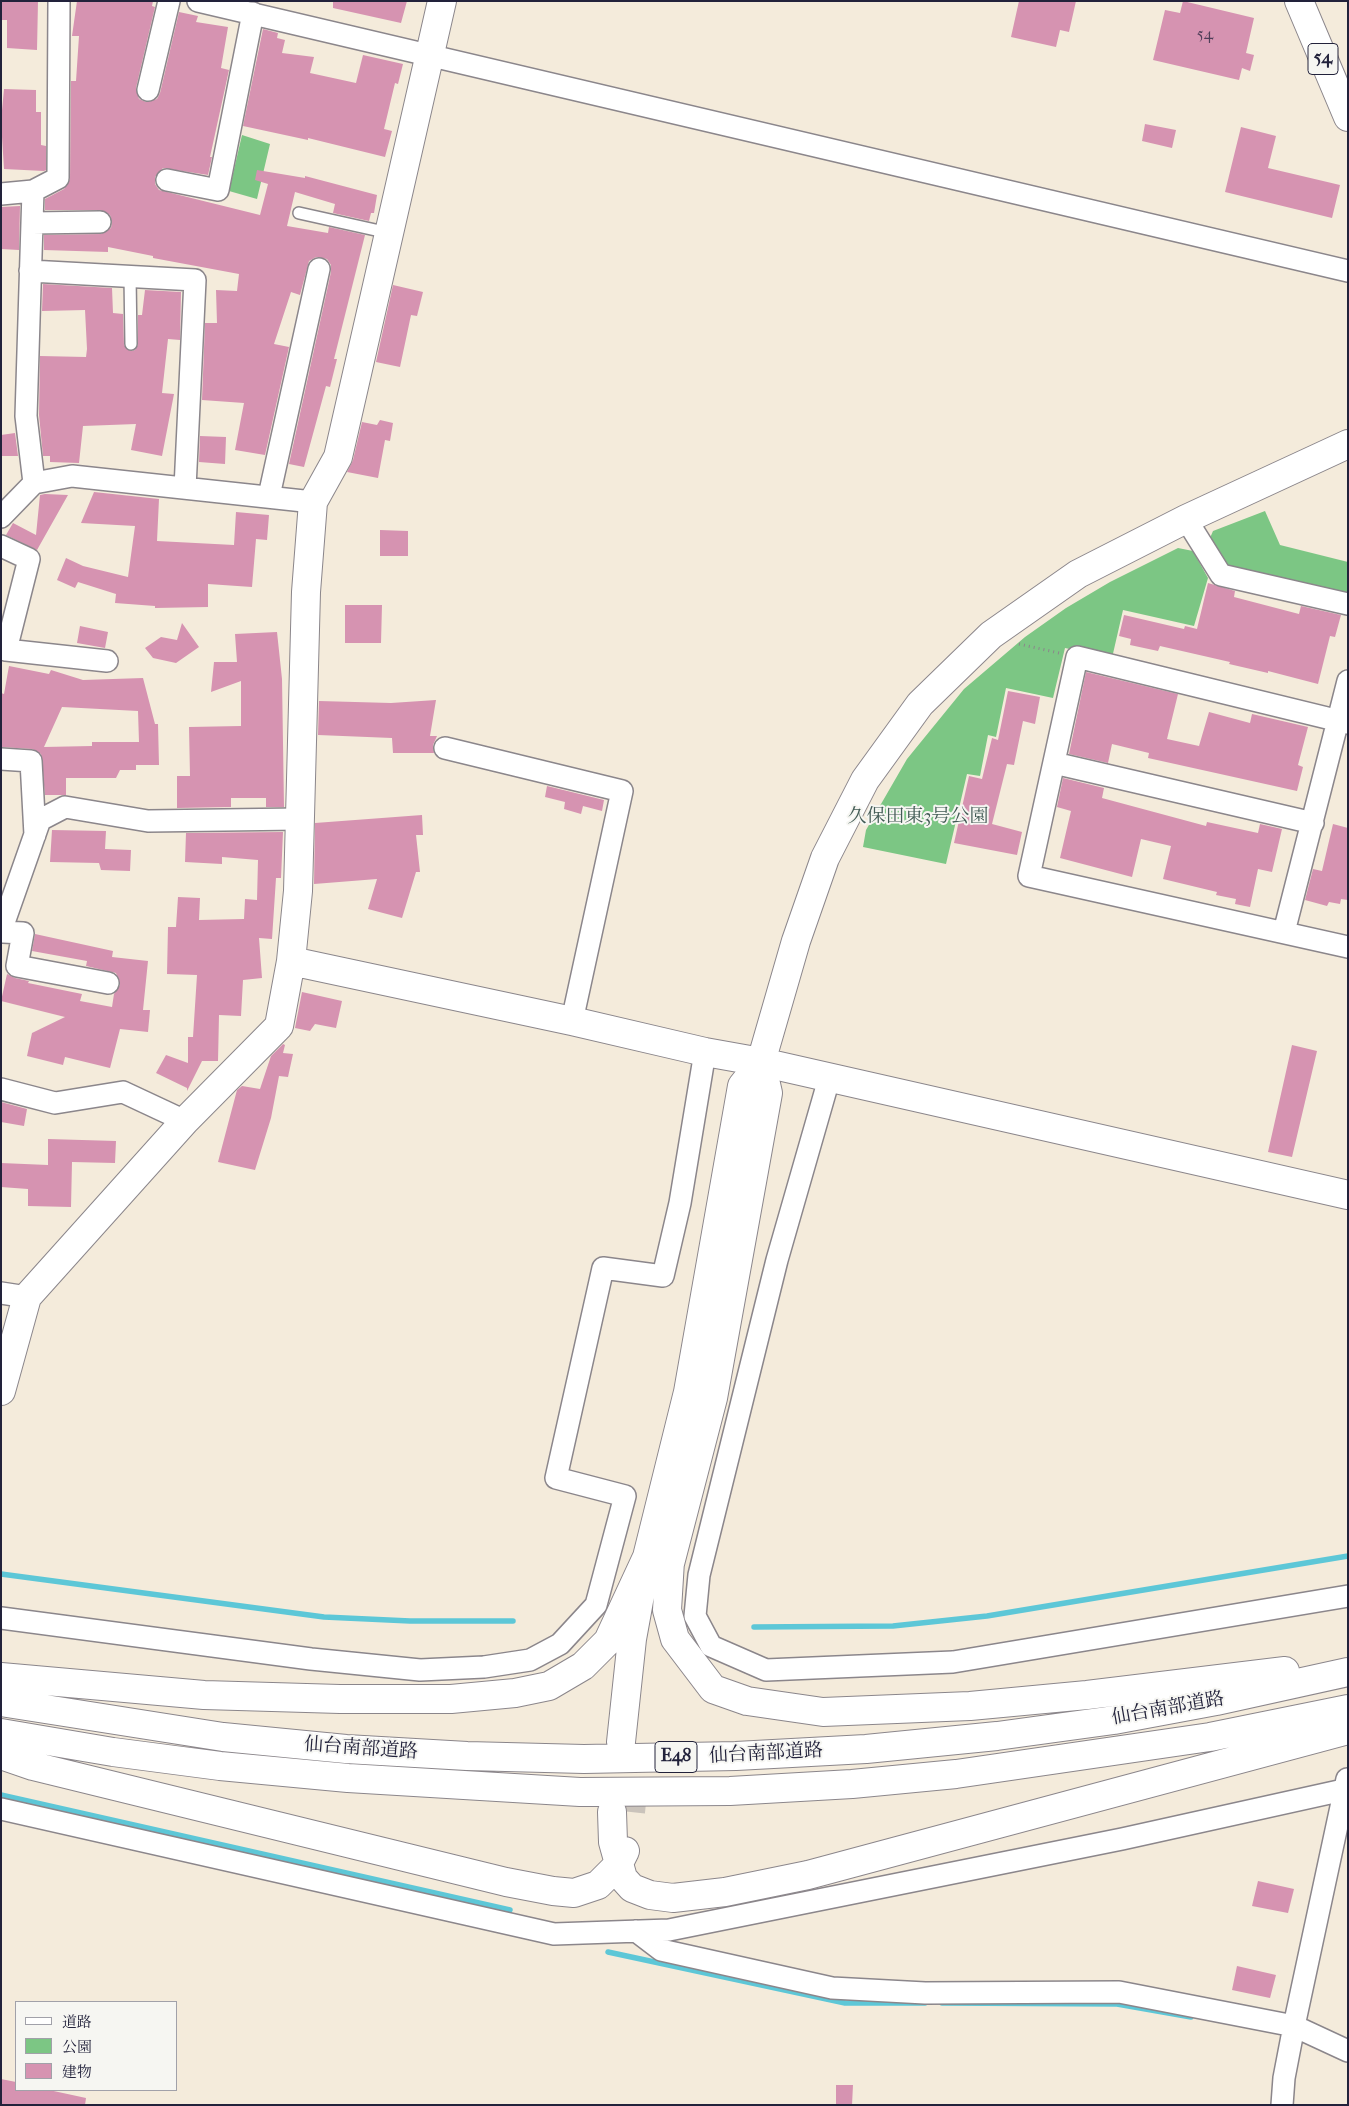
<!DOCTYPE html>
<html>
<head>
<meta charset="utf-8">
<style>
  body { margin:0 }
  #map { position:relative; width:1349px; height:2106px; overflow:hidden; background:#f4ebdb; font-family:"IM FELL French Canon","Noto Serif JP",serif }
  canvas { display:block }
  .frame { position:absolute; inset:0; border:2px solid #22223b; pointer-events:none }
  .legend { position:absolute; left:15px; top:2001px; width:162px; height:90px; box-sizing:border-box; background:#f6f6f2; border:1px solid #a1a1a9; margin:0; padding:6px 9px; list-style:none; font-size:15px; color:#22223b }
  .legend li { display:flex; align-items:center; gap:10px; height:25px }
  .legend b { width:25px; border:1px solid #a1a1a9 }
</style>
</head>
<body>
<div id="map">
<canvas width="1349" height="2106"></canvas>
<div class="frame"></div>
<ul class="legend">
<li><b style="height:6px;background:#fff"></b>道路</li>
<li><b style="height:14px;background:#7cc684"></b>公園</li>
<li><b style="height:14px;background:#d693b1"></b>建物</li>
</ul>
</div>
<script>
const c = document.querySelector('canvas').getContext('2d');
c.lineJoin = 'round';
function paint(path, color) {
  c.fillStyle = color;
  c.fill(path, 'evenodd');
}
function toPath(rows) {
  const path = new Path2D();
  for (const r of rows) {
    path.moveTo(r[0], r[1]);
    for (let i = 2; i < r.length; i += 2) path.lineTo(r[i], r[i + 1]);
  }
  return path;
}
function stroke(path, color, width, dash) {
  c.strokeStyle = color;
  c.lineWidth = width;
  c.lineCap = dash ? 'butt' : 'round';
  c.setLineDash(dash || []);
  c.stroke(path);
}
function drawText(font, color, halo, rows, align = 'center') {
  c.font = font + ' "IM FELL French Canon","Noto Serif JP",serif';
  c.lineWidth = 4;
  c.setLineDash([]);
  c.textBaseline = 'middle';
  c.strokeStyle = halo;
  c.fillStyle = color;
  for (const [text, x, y, turn = 0] of rows) {
    c.save();
    c.translate(x, y);
    c.rotate((+turn || 0) * Math.PI / 180);
    c.textAlign = isNaN(turn) ? turn : align;
    if (halo) c.strokeText(text, 0, 0);
    c.fillText(text, 0, 0);
    c.restore();
  }
}
paint(toPath([
  [242,135,270,144,257,199,229,191],
  [1265,511,1280,545,1348,562,1348,595,1225,567,1207,545,1213,531],
  [1178,548,1193,551,1208,578,1194,626,1123,610,1112,658,1065,648,1053,698,1006,688,996,737,988,735,980,776,967,774,946,864,863,847,866,830,907,759,964,689,1025,637,1066,608,1110,582]
]), '#7cc684');
stroke(toPath([
  [1,1574,324,1617,410,1621,513,1621],
  [754,1627,893,1626,987,1616,1348,1556],
  [1,1795,510,1910],
  [608,1952,845,2003,925,2003],
  [942,2003,1117,2004,1191,2017]
]), '#5dc7d7', 5.5);
paint(toPath([
  [1,1,38,1,37,50,7,48,7,20,1,20],
  [77,1,153,1,152,6,155,7,136,88,139,99,146,102,157,99,160,93,179,12,198,16,196,22,228,27,221,68,229,70,210,157,212,157,208,175,163,168,155,177,155,184,159,190,260,215,268,184,255,180,257,170,305,178,305,176,377,195,374,213,371,213,369,221,333,213,335,204,295,192,287,226,328,233,329,227,365,235,334,359,337,359,330,387,326,386,304,467,289,464,331,272,331,265,327,259,316,257,309,261,300,295,291,292,274,344,289,347,265,455,235,450,244,403,202,400,205,323,217,323,216,290,237,291,239,274,153,258,153,256,108,247,108,252,44,250,44,235,101,234,111,228,112,222,110,215,100,210,45,210,45,199,64,189,70,179,71,81,76,81,79,36,72,36],
  [333,1,407,1,401,23,333,8],
  [1019,1,1076,1,1069,32,1060,30,1056,47,1011,37],
  [1183,1,1254,18,1246,53,1254,55,1250,71,1242,68,1239,80,1153,60,1165,10,1180,13],
  [263,29,278,33,277,38,285,40,282,53,314,57,310,73,356,83,363,55,403,64,398,84,395,83,384,129,392,131,385,157,308,138,308,140,243,126],
  [4,89,36,90,36,112,41,112,41,145,46,146,46,170,44,171,4,169,1,121],
  [1145,124,1176,130,1172,148,1142,141],
  [1241,127,1276,136,1268,168,1340,185,1332,218,1225,192],
  [20,206,19,250,1,249,1,207],
  [43,284,112,288,113,313,123,314,124,345,131,351,135,350,138,344,138,315,142,315,145,290,181,292,180,340,168,339,162,393,174,394,162,456,131,450,136,424,83,426,79,463,50,462,50,456,43,456,39,415,40,356,86,357,87,349,85,310,42,311],
  [393,285,423,292,417,316,411,315,400,367,376,362],
  [380,420,393,423,390,441,385,440,378,478,347,472,353,460,362,422,377,425],
  [15,433,18,456,1,456,1,435],
  [200,436,226,437,225,464,199,462],
  [94,492,159,499,157,541,234,545,236,512,269,515,267,540,256,539,252,587,208,584,208,607,155,608,155,606,115,603,116,594,78,582,75,588,57,580,66,558,83,566,128,577,135,526,81,523],
  [45,494,68,495,37,550,6,535,13,523,36,535,40,495],
  [380,530,408,531,408,556,380,556],
  [1208,583,1235,591,1234,597,1299,614,1301,606,1341,615,1335,637,1330,636,1318,684,1268,671,1268,673,1229,664,1230,662,1160,646,1158,651,1130,645,1131,639,1119,636,1124,615,1184,629,1185,626,1197,629],
  [345,605,382,605,381,643,345,643],
  [182,623,199,647,176,663,153,658,145,648,161,637,177,640],
  [80,626,108,632,105,648,77,643],
  [277,632,282,679,284,807,266,807,266,798,231,798,231,807,177,808,177,776,190,776,189,727,241,726,241,681,211,692,214,662,237,662,235,634],
  [9,666,49,674,51,670,83,680,143,678,155,724,158,724,159,765,136,765,136,770,120,770,116,778,66,778,66,795,45,795,41,754,32,749,1,747,1,693,4,694],
  [62,707,138,711,139,742,92,742,92,746,44,747],
  [1086,672,1178,694,1167,739,1199,746,1209,712,1250,723,1252,714,1308,727,1298,765,1303,767,1297,791,1148,758,1149,753,1112,744,1108,763,1069,754],
  [1008,691,1040,697,1035,724,1023,721,1014,765,1007,764,992,824,1022,832,1017,855,954,843,969,776,982,779,992,738,998,740],
  [436,700,430,736,437,736,433,745,434,753,393,753,392,738,318,735,319,701,391,703],
  [1063,778,1104,788,1102,798,1206,826,1207,822,1258,833,1260,824,1282,829,1272,872,1258,869,1250,907,1235,904,1236,899,1216,895,1217,892,1163,879,1171,846,1141,839,1132,877,1060,858,1071,811,1057,807],
  [547,786,604,800,602,811,583,806,581,814,564,809,565,802,545,797],
  [422,815,423,835,416,835,420,872,416,872,402,918,368,909,377,879,314,884,315,823],
  [1333,824,1348,828,1348,900,1341,899,1340,904,1329,902,1327,906,1305,900,1313,869,1322,871],
  [52,830,106,831,105,849,131,850,130,871,101,870,99,863,50,862],
  [283,832,281,878,276,878,272,939,259,938,262,978,243,980,241,1016,219,1015,218,1061,202,1061,187,1091,187,1088,156,1073,166,1055,188,1063,188,1037,193,1037,197,975,167,974,168,927,176,927,178,897,200,898,199,920,244,919,245,899,257,900,258,860,222,857,222,864,185,862,186,833],
  [35,934,113,951,112,957,148,961,143,1010,150,1010,148,1032,120,1029,110,1068,65,1057,63,1065,27,1056,32,1033,65,1017,1,1001,7,974,15,978,29,981,28,983,82,994,80,1001,112,1007,114,994,120,985,116,973,86,966,87,961,32,951],
  [302,992,342,1001,336,1028,315,1024,310,1031,295,1028],
  [283,1044,285,1045,283,1053,293,1054,288,1077,279,1076,271,1118,255,1170,218,1162,237,1090,242,1086,260,1089,271,1056],
  [1292,1045,1317,1051,1292,1157,1268,1152],
  [1,1102,27,1109,24,1126,1,1122],
  [48,1139,116,1141,115,1163,72,1162,71,1207,28,1206,28,1189,1,1187,1,1163,48,1165],
  [1258,1881,1294,1889,1288,1913,1252,1906],
  [1237,1966,1276,1975,1270,1998,1232,1990],
  [1,2079,16,2082,16,2090,49,2090,86,2098,85,2105,1,2105],
  [836,2085,853,2085,852,2105,836,2105]
]), '#d693b1');
stroke(toPath([
  [631,1812,638,1744]
]), '#cac3bb', 28, [28, 14]);
const service = toPath([
  [299,213,389,233],
  [130,276,131,344]
]);
const minor = toPath([
  [198,1,1348,271],
  [148,90,169,1],
  [167,180,218,190,253,13],
  [33,191,58,178,59,1],
  [1,194,33,191,26,416,34,483,1,517],
  [32,223,100,222],
  [30,271,195,280,185,488],
  [34,483,72,476,313,502],
  [269,496,319,269],
  [1186,519,1221,575,1348,604],
  [1,546,29,559,6,650,107,661],
  [1348,723,1077,657,1029,876,1348,947],
  [445,748,622,791,572,1021],
  [1,759,31,761,35,835],
  [1054,763,1313,823],
  [1,931,40,820,65,807,148,821,299,819],
  [3,932,23,933,17,966,108,983],
  [1284,932,1348,681],
  [829,1079,777,1260,699,1575,695,1616,711,1646,766,1670,953,1662,1348,1596],
  [1,1089,55,1103,123,1092,185,1121],
  [1,1293,27,1297],
  [1,1618,311,1659,420,1670,484,1667,530,1660,560,1644,596,1605,625,1496,556,1478,603,1268,663,1276,680,1203,705,1052],
  [1,1809,554,1934,669,1930,1122,1839,1348,1789],
  [636,1931,661,1950,832,1988,925,1993,1119,1992,1294,2026,1348,2051],
  [1282,2105,1284,2078,1294,2026,1347,1779]
]);
const tertiary = toPath([
  [291,961,572,1021,705,1052,761,1062,1348,1195],
  [761,1062,796,941,825,858,865,780,920,704,991,635,1078,574,1186,519,1348,444],
  [1,1391,27,1297,185,1121,279,1026,291,961,298,891,306,592,313,502,338,457,442,1]
]);
const primary = toPath([
  [1299,1,1348,117]
]);
const motorway = toPath([
  [670,1561,667,1610,675,1639,713,1689,747,1701,823,1712,970,1706,1087,1695,1285,1671],
  [666,1579,713,1398,768,1093,761,1062],
  [1,1677,204,1695,340,1699,451,1699,515,1693,549,1686,583,1666,608,1641,647,1557],
  [1,1702,223,1737,346,1749,467,1756,584,1759,736,1756,866,1749,997,1736,1114,1720,1216,1701,1348,1672],
  [1,1733,113,1752,220,1766,348,1778,580,1792,730,1791,852,1784,956,1774,1210,1737,1348,1709],
  [621,1742,632,1639,647,1557,688,1392,742,1086,761,1062],
  [1,1755,33,1766,506,1882,553,1891,574,1893,598,1885,618,1865,625,1851],
  [612,1812,613,1842,623,1878,632,1888,650,1895,673,1898,725,1892,808,1875,1348,1730]
]);
stroke(service, '#8b868b', 14);
stroke(minor, '#8b868b', 24);
stroke(tertiary, '#8b868b', 30);
stroke(primary, '#8b868b', 30);
stroke(motorway, '#8b868b', 30);
stroke(toPath([
  [1019,644,1059,653]
]), '#8b868b', 3, [1, 4]);
stroke(service, '#fff', 11);
stroke(minor, '#fff', 21);
stroke(tertiary, '#fff', 28);
stroke(primary, '#fff', 28);
stroke(motorway, '#fff', 28);
drawText('16px', '#4f3e58', null, [
  ["54",1205,35]
]);
for (const [x, y, w] of [
  [1323,59,30],
  [676,1757,42]
]) {
  const box = new Path2D();
  box.roundRect(x - w / 2, y - 15.5, w, 31, 4);
  c.fillStyle = '#f6f6f2';
  c.fill(box);
  stroke(box, '#22223b', 1);
}
drawText('bold 18px', '#22223b', null, [
  ["54",1323,59],
  ["E48",676,1757]
]);
drawText('19px', '#425b55', '#f6f6f2', [
  ["久保田東3号公園",918,817]
]);
drawText('19px', '#22223b', '#f6f6f2', [
  ["仙台南部道路",1168,1709,-10],
  ["仙台南部道路",361,1749,4],
  ["仙台南部道路",766,1754,-3]
]);
</script>
</body>
</html>
